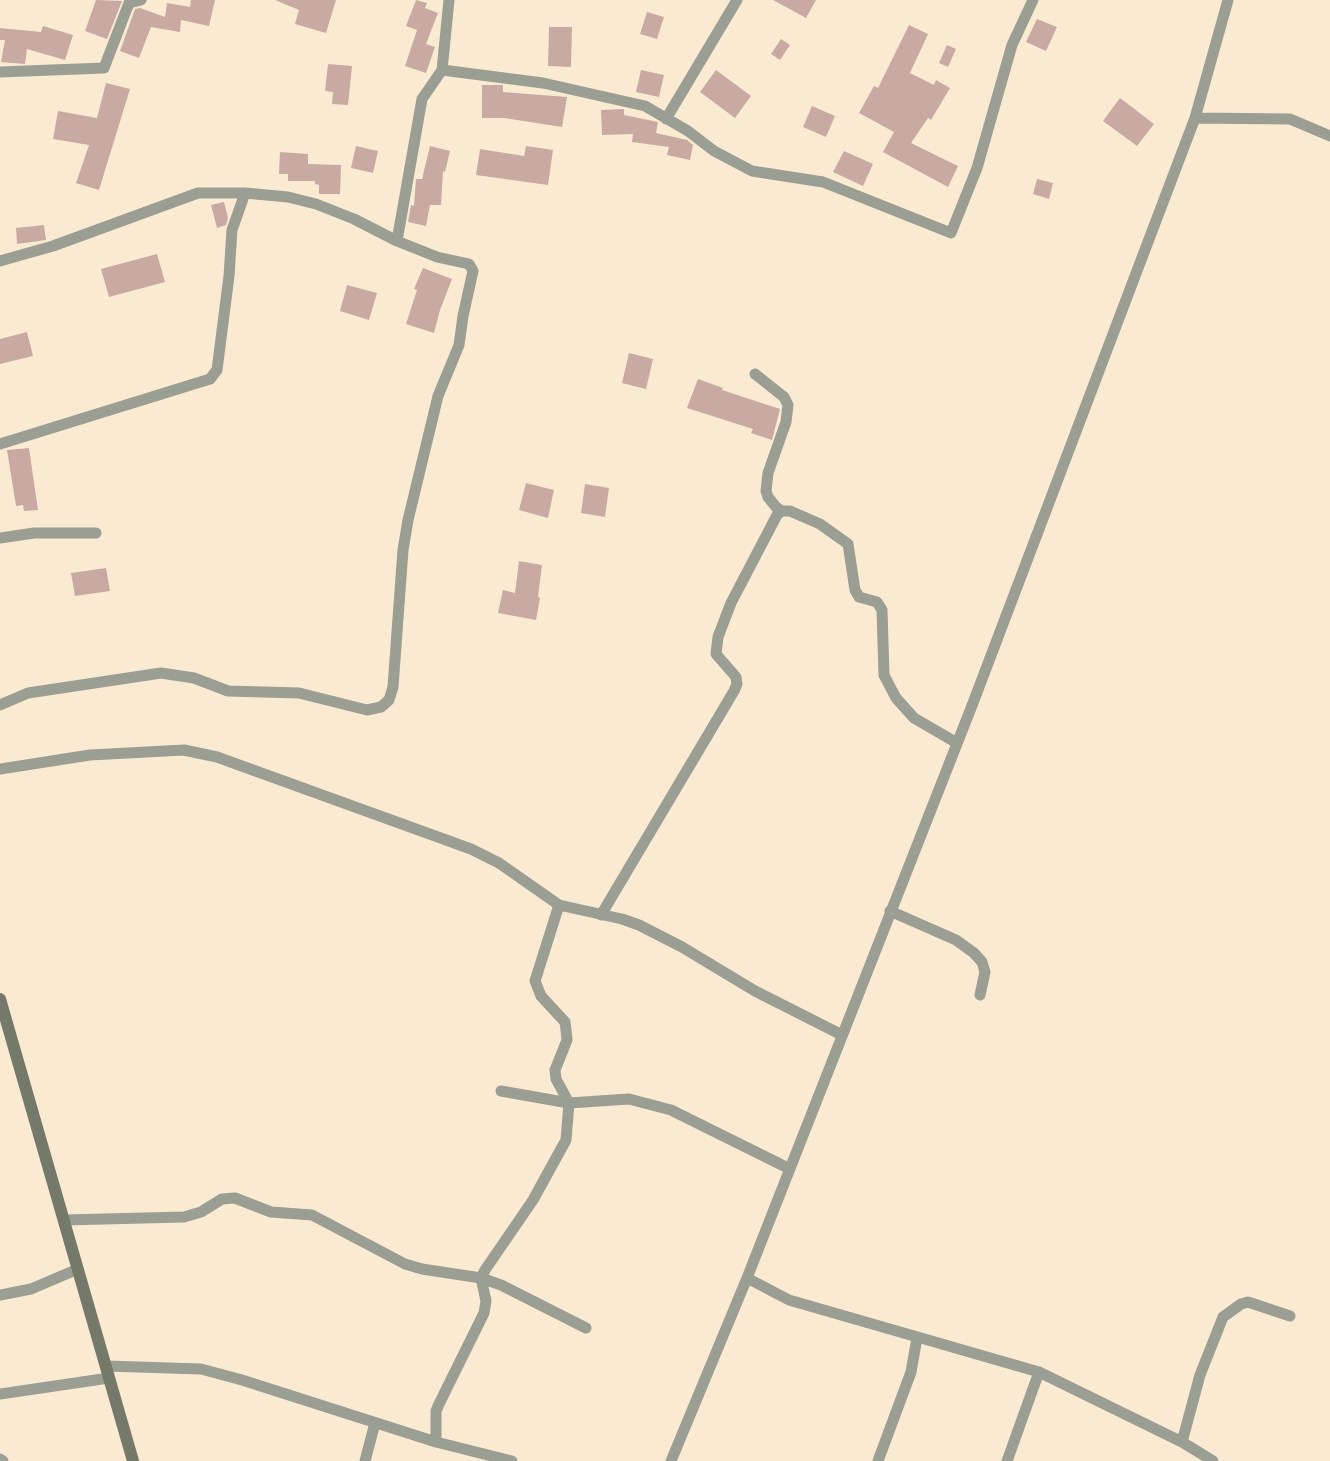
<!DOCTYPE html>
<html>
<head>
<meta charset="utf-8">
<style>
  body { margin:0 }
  canvas { display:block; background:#faead1 }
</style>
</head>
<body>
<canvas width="1330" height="1461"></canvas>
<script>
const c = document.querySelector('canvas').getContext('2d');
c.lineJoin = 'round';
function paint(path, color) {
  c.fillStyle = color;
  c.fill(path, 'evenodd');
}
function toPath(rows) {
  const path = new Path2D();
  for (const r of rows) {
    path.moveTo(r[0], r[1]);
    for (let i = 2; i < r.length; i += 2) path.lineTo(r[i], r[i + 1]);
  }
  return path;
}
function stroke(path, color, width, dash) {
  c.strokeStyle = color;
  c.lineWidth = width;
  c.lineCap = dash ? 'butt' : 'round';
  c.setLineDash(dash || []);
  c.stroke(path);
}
paint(toPath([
  [96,0,122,1,107,39,85,31],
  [191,0,215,0,209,26,181,20,180,32,151,27,139,58,120,51,135,9,140,8,165,17,167,3,190,7],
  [275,0,336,0,326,33,295,24,299,10],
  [416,0,427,3,425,8,438,13,426,44,435,47,426,73,405,66,417,30,406,26],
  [773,0,816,0,806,18],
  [647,12,664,17,657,39,640,34],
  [1037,19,1057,27,1046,51,1026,42],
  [909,25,928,34,910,73,934,85,936,80,950,88,931,120,928,118,911,143,958,166,948,187,883,152,894,132,859,113,874,86,878,88],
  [43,26,73,35,65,60,27,49,25,64,1,62,5,40,0,40,0,28,41,32],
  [549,27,572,27,571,67,548,66],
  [781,39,790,45,780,60,771,54],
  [947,45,956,49,948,67,939,63],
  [328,64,352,66,348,105,332,104,333,92,325,91],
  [641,70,664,75,659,97,636,92],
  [716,70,751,96,735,118,700,92],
  [106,83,130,89,99,190,76,183,89,145,53,139,58,111,97,118],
  [482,85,503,85,503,92,567,97,562,127,504,118,482,118],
  [1120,98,1154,124,1137,146,1103,121],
  [812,106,835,116,826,137,803,127],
  [624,109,624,115,658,122,656,133,687,140,693,145,690,160,667,155,669,147,632,142,633,134,602,135,601,110],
  [356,146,378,151,373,173,351,168],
  [430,146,450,151,445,172,443,171,441,205,430,205,426,226,408,222,411,205,414,206,416,179,422,179],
  [526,146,553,150,548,185,476,175,480,149,524,156],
  [844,151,873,164,863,186,833,172],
  [280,152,308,154,308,164,341,165,340,194,319,194,319,185,315,184,315,181,288,181,288,174,279,174],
  [1037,179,1053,183,1049,199,1033,194],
  [224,202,228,218,226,225,217,228,211,205],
  [44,225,46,240,17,244,16,228],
  [157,254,165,282,109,297,101,269],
  [423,268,452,279,440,310,434,333,406,324,417,290,414,289],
  [347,285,377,293,369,320,340,311],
  [27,332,33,356,0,364,0,339],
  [629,353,653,359,646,389,622,383],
  [698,379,723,388,722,390,780,409,772,440,751,433,753,429,687,408],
  [29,448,38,510,24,511,23,505,16,506,7,450],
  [526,483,554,490,548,518,519,510],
  [585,484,609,488,605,517,581,513],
  [519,561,542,565,538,597,540,598,536,620,498,613,503,590,515,593],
  [106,568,110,591,75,596,71,573]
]), '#c8aaa3');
stroke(toPath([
  [442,70,543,83,645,106,688,131,714,151,752,171,823,182,951,233,977,168,1012,45,1033,0],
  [0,72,104,68,129,3,141,0],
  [1195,118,1290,119,1330,136],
  [666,119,737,0],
  [397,241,422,99,442,70,449,0],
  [0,261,53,246,198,193,245,193,288,197,316,204,354,219,397,241,437,257,469,264,473,271,463,316,459,345,438,396,408,520,403,550,393,687,389,700,381,707,367,710,299,693,228,691,194,678,161,673,28,693,0,705],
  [755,374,784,397,788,405,786,422,768,473,766,491,768,497,776,507,782,511,790,511,820,524,848,544,855,590,859,597,877,602,882,610,884,675,896,698,914,718,957,743],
  [0,444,210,379,217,370,229,276,232,230,245,193],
  [0,538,34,533,96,533],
  [0,769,90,755,184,750,217,757,471,849,499,863,559,905,622,919,639,925,682,947,755,991,842,1035],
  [890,911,956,940,974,953,982,962,985,972,980,995],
  [601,915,734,691,737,684,736,677,716,654,718,637,731,603,777,515,782,511],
  [501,1091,569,1103,629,1099,671,1110,790,1169],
  [64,1220,184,1217,201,1212,222,1199,235,1198,271,1212,312,1215,405,1264,422,1269,481,1278,501,1285,586,1328],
  [747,1278,789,1300,1039,1372,1182,1442,1213,1461],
  [0,1295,31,1289,78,1269],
  [106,1366,201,1369,242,1380,436,1442,512,1461],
  [0,1394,109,1378],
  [436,1442,436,1411,439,1404,484,1313,486,1301,481,1278,485,1270,533,1200,566,1140,569,1103,556,1079,555,1070,567,1040,566,1030,565,1022,541,996,535,981,559,905],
  [1182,1442,1200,1375,1223,1317,1241,1304,1248,1302,1290,1316],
  [0,1459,3,1461],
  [365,1461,375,1423],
  [671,1461,747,1278,973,703,1195,118,1228,0],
  [878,1461,911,1372,917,1338],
  [1007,1461,1039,1372]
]), '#9b9e93', 11);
stroke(toPath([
  [0,999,133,1461]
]), '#757969', 12);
</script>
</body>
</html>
